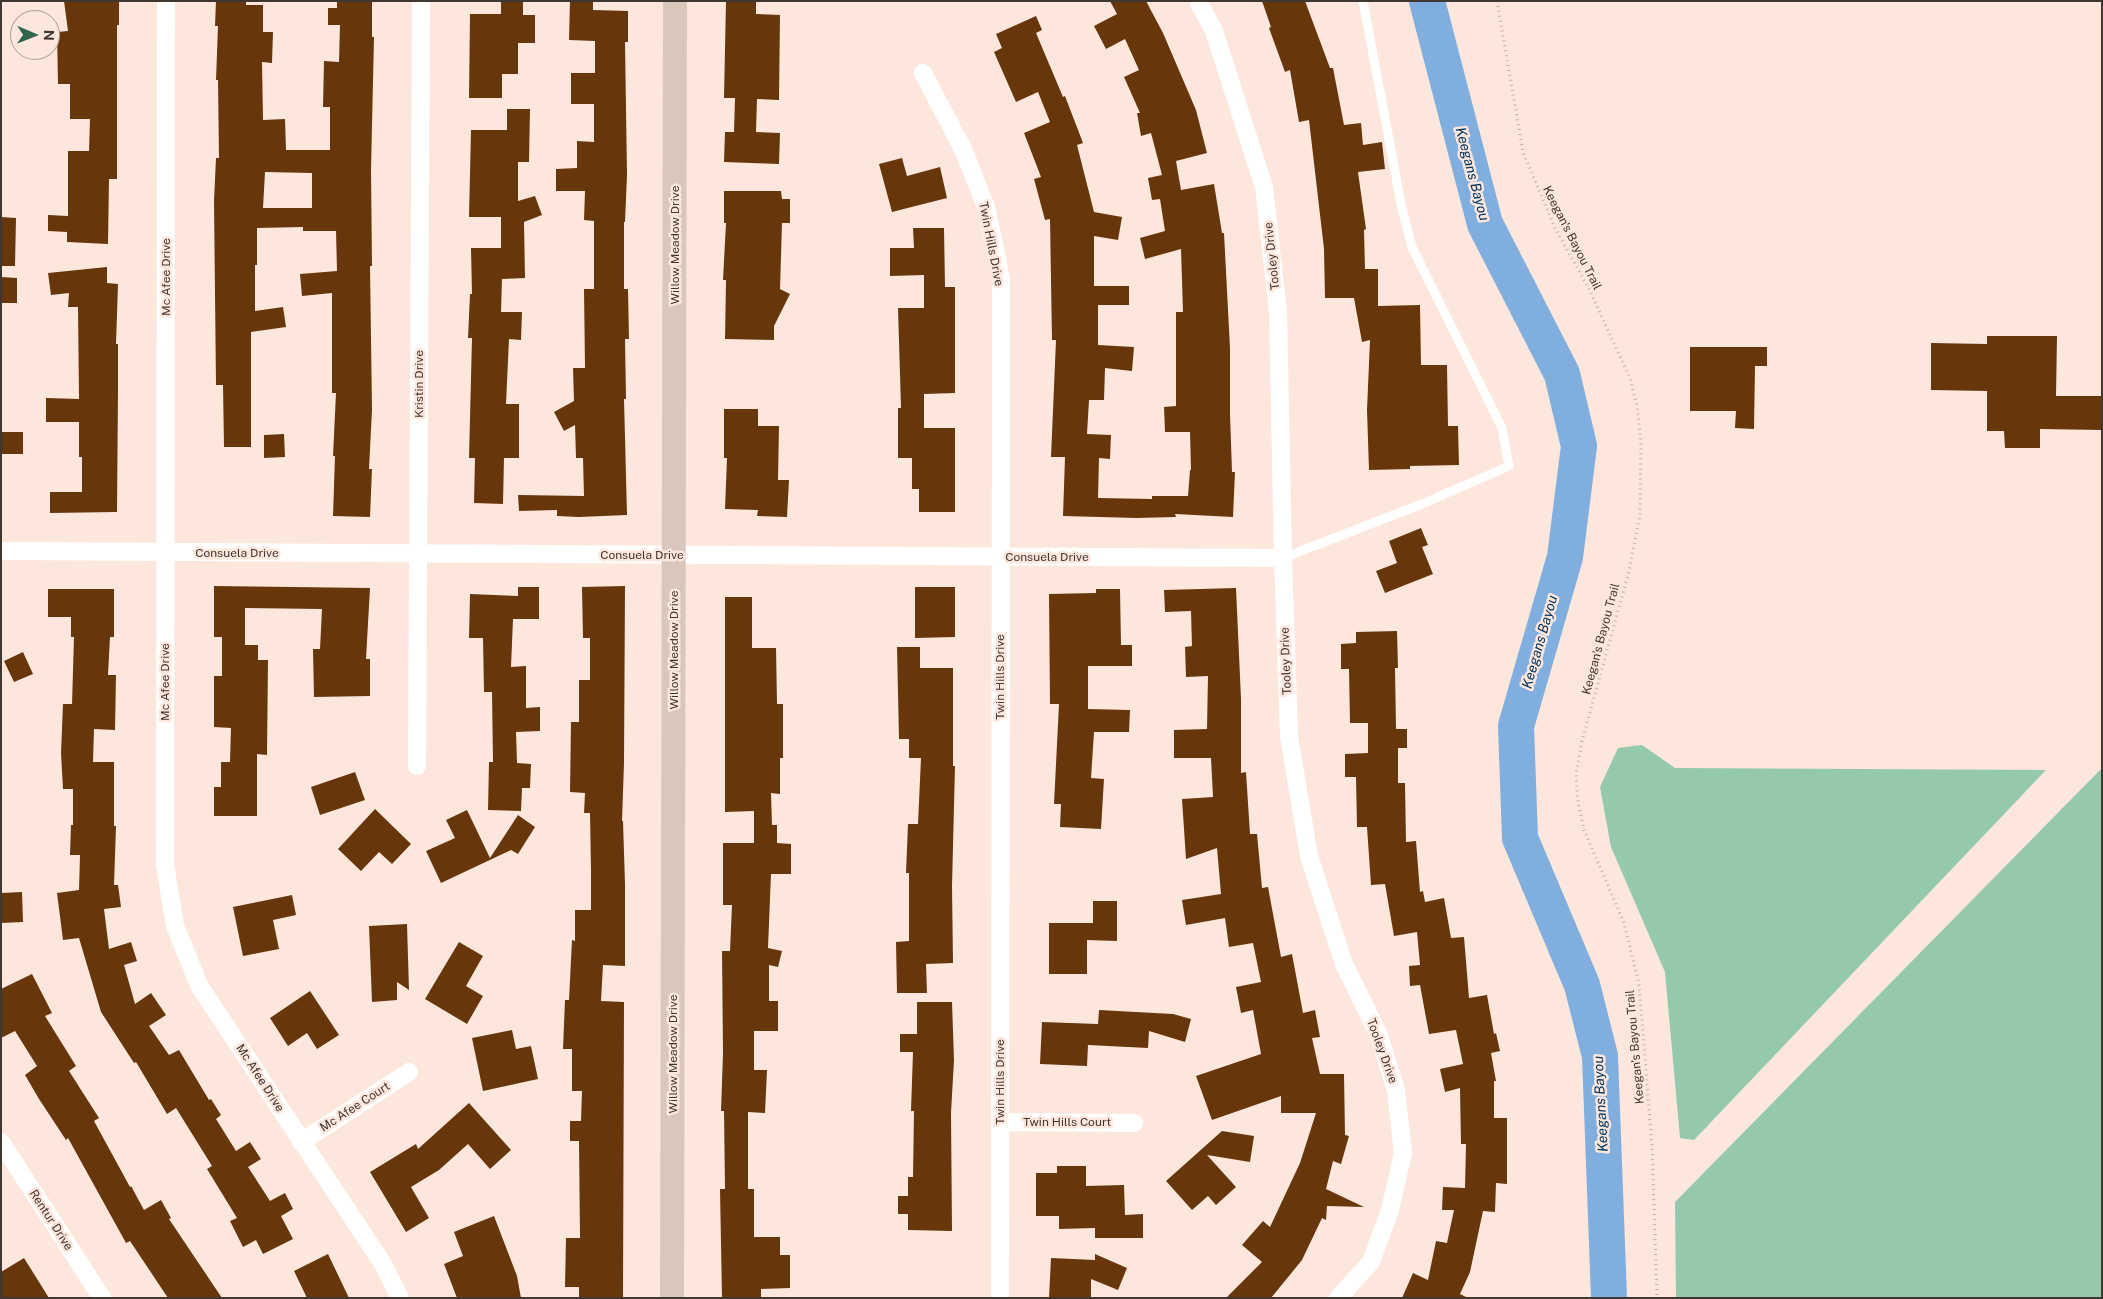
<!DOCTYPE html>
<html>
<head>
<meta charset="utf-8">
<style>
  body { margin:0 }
  #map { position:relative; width:2103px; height:1299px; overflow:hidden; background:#fde7dc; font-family:"Public Sans",sans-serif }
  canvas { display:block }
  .frame { position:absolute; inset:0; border:2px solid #413731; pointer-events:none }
  .north { position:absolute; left:10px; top:10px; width:50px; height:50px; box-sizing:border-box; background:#fde7dc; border:1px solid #b2a198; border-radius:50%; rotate:91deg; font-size:14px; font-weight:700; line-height:20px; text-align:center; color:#413731 }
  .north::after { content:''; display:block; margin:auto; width:18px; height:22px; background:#2e664e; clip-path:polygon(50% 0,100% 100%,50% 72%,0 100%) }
</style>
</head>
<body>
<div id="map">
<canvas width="2103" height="1299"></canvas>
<div class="frame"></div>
<div class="north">N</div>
</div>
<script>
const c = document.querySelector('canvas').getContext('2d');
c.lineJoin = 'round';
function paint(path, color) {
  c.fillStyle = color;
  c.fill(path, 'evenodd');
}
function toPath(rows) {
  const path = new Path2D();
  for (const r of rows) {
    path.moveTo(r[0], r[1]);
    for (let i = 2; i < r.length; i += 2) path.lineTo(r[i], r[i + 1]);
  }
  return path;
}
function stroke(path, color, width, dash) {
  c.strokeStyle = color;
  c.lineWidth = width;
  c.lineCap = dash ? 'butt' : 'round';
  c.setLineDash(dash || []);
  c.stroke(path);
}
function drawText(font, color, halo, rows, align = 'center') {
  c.font = font + ' "Public Sans",sans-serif';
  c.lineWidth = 5;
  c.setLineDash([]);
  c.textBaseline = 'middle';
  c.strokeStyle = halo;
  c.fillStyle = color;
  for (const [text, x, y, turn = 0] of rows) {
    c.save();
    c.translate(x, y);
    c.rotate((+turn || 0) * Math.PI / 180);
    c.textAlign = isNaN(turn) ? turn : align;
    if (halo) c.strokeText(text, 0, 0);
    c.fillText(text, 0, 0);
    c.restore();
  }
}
paint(toPath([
  [1642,745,1675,768,2046,770,1694,1140,1680,1138,1665,972,1611,847,1600,787,1618,748],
  [2100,770,2102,770,2102,1298,1676,1298,1675,1202]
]), '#95c9ac');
stroke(toPath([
  [1427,1,1485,224,1562,374,1579,446,1565,557,1516,726,1520,838,1582,985,1600,1056,1609,1298]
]), '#80aedf', 36);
paint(toPath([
  [64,1,119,1,119,25,117,25,117,179,109,179,108,244,67,242,67,232,48,231,48,215,68,216,68,151,89,151,90,119,70,119,70,84,58,84,57,32,68,31],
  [216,1,246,1,246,5,263,5,263,32,273,32,272,63,262,62,263,120,285,119,286,150,330,150,330,107,323,107,324,61,339,62,340,25,328,25,328,8,337,8,337,1,372,1,372,37,374,37,371,170,372,266,370,266,372,410,369,469,372,469,370,517,333,516,335,456,333,456,336,393,332,393,332,293,302,296,300,274,337,271,336,231,303,231,303,227,257,228,257,265,255,265,255,311,283,307,286,327,251,332,251,447,224,447,223,385,216,385,214,201,216,158,219,158,218,80,216,80,218,26,215,26],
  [265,172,312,173,312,208,263,208],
  [501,1,523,1,523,15,535,15,535,43,518,43,518,74,502,74,502,98,469,98,470,14,501,14],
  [570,1,593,1,593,10,628,11,628,42,625,42,627,175,625,222,624,222,624,289,628,289,629,339,625,339,626,399,624,399,627,515,579,517,557,516,557,510,519,511,518,495,584,496,583,458,576,458,575,425,564,431,554,412,574,401,573,368,585,368,584,289,594,289,594,221,584,220,585,191,556,191,556,169,577,168,577,141,594,142,594,104,571,104,571,73,595,73,595,41,569,40],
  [726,1,756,1,756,14,780,15,779,100,757,99,756,132,780,133,779,164,724,162,725,132,734,132,735,98,724,98],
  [1110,1,1146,1,1163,33,1196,110,1207,153,1176,161,1181,190,1214,184,1222,233,1224,233,1230,348,1230,414,1232,472,1235,472,1233,517,1175,514,1176,517,1137,518,1063,516,1065,457,1051,457,1056,340,1052,340,1050,219,1045,220,1034,179,1041,177,1024,133,1050,122,1038,92,1016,102,994,52,1002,48,996,34,1036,16,1042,30,1036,33,1063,97,1065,96,1083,143,1077,145,1094,212,1122,217,1118,240,1094,236,1094,286,1129,286,1129,305,1098,305,1098,345,1134,347,1132,371,1105,368,1104,400,1089,400,1087,434,1111,435,1110,459,1099,458,1098,498,1152,499,1152,496,1188,496,1190,470,1191,470,1190,432,1165,432,1164,407,1176,406,1176,312,1183,312,1181,249,1145,259,1140,238,1165,231,1160,199,1152,200,1148,178,1162,175,1151,133,1141,136,1137,113,1140,113,1124,77,1139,70,1125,39,1106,49,1094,26,1117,14],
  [1262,1,1305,1,1330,68,1333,68,1344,125,1361,123,1363,145,1382,142,1385,169,1358,172,1366,229,1364,230,1365,269,1378,269,1378,306,1420,305,1421,365,1447,365,1448,426,1458,426,1459,465,1410,466,1410,469,1369,470,1367,410,1370,340,1362,342,1354,298,1325,298,1324,249,1309,120,1299,122,1290,70,1285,72,1269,28,1271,27],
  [507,109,530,109,529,162,518,162,518,201,535,196,542,215,524,222,525,278,502,279,501,312,522,312,521,340,509,339,506,404,519,404,519,458,504,458,503,504,474,503,475,458,469,458,472,338,468,338,470,294,472,294,471,248,501,248,501,217,469,217,471,130,507,130],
  [902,158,907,176,940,167,947,198,892,212,879,164],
  [724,191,781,191,782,199,790,199,790,223,782,223,780,289,790,294,774,326,774,340,725,339,726,280,723,280,726,223,724,223],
  [1,217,16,218,15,266,1,266],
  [913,228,944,228,945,287,955,287,955,393,924,394,924,428,955,428,955,512,919,512,919,489,912,489,912,458,898,458,898,408,901,408,898,308,924,308,924,275,890,276,890,248,914,248],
  [107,267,107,283,118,284,116,344,118,344,118,392,117,512,50,513,50,492,82,492,82,457,79,457,79,422,46,422,46,398,79,399,78,307,68,307,69,293,51,295,48,273],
  [1,277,17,278,17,303,1,303],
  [1987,336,2057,336,2056,396,2102,396,2102,430,2040,429,2040,448,2005,448,2004,431,1987,431,1987,391,1931,390,1931,343,1987,344],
  [1690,347,1767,347,1767,366,1755,366,1754,429,1735,428,1736,411,1690,411],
  [724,409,758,409,758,426,779,426,778,480,789,480,787,517,757,516,758,510,725,509,727,458,724,458],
  [1,432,23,432,23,454,1,454],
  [284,434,285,457,264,458,264,435],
  [1421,528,1428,545,1422,547,1433,574,1385,593,1376,571,1397,563,1389,541],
  [214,586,370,588,366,659,370,659,370,696,314,697,313,649,320,649,322,609,245,608,245,645,258,645,258,660,268,660,267,755,257,754,257,816,214,816,214,787,221,787,221,762,230,762,231,728,214,727,214,676,222,676,222,637,214,637],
  [625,586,624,763,622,821,623,821,625,884,625,966,603,965,601,1001,624,1002,623,1298,579,1298,579,1287,565,1287,566,1238,580,1238,579,1141,570,1141,570,1121,581,1121,582,1091,572,1091,572,1049,563,1049,565,1000,569,1000,572,940,575,941,575,910,591,910,591,871,590,813,584,813,585,793,570,792,571,722,579,722,579,680,590,680,590,638,583,638,582,587],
  [518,587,539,587,539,619,513,619,511,667,526,666,526,708,540,707,540,731,516,732,517,763,531,764,530,788,522,788,521,811,488,810,489,762,493,762,492,692,484,692,483,638,469,638,470,594,518,596],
  [915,587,955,587,955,637,915,638],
  [1236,588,1241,699,1241,773,1246,772,1250,834,1257,834,1262,888,1268,887,1281,957,1292,954,1303,1013,1315,1010,1320,1037,1312,1038,1320,1074,1344,1074,1345,1135,1349,1136,1341,1164,1333,1161,1326,1189,1364,1207,1327,1206,1326,1220,1322,1218,1302,1260,1271,1298,1226,1298,1262,1262,1242,1245,1263,1221,1270,1227,1300,1163,1316,1113,1281,1113,1281,1096,1212,1120,1196,1076,1261,1054,1253,1010,1241,1013,1236,987,1261,982,1253,943,1229,947,1225,918,1186,925,1182,900,1221,894,1217,848,1186,859,1182,799,1213,797,1211,758,1174,758,1174,730,1207,729,1208,676,1186,677,1185,647,1192,646,1191,611,1165,612,1164,590],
  [48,589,114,589,114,637,110,637,108,675,116,675,115,730,94,729,93,762,114,762,114,826,116,826,114,885,118,885,121,907,104,909,109,949,131,942,137,961,124,965,135,1004,151,993,166,1015,149,1026,169,1055,179,1050,209,1100,211,1099,221,1115,216,1119,236,1151,250,1142,261,1159,248,1167,270,1201,285,1193,293,1209,281,1216,293,1239,263,1254,256,1240,243,1247,230,1221,237,1218,207,1169,212,1166,176,1108,167,1114,136,1062,134,1063,101,1012,79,938,63,940,57,893,79,890,80,855,70,855,71,825,73,825,73,789,63,789,61,753,63,704,72,704,74,637,71,637,71,617,48,617],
  [1096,589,1120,589,1121,645,1132,645,1132,666,1088,666,1088,709,1130,710,1129,732,1094,732,1091,778,1104,779,1101,829,1060,827,1061,804,1054,804,1059,704,1050,704,1049,594,1096,593],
  [725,597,752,597,752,648,776,648,777,704,783,704,783,758,780,758,780,794,771,793,772,825,777,825,777,843,791,844,791,874,771,874,768,948,782,951,778,967,769,965,769,1001,778,1001,778,1031,754,1031,754,1070,767,1070,765,1113,748,1112,748,1189,754,1189,754,1237,780,1237,780,1255,790,1255,790,1288,761,1289,761,1298,722,1298,720,1189,725,1189,724,1111,721,1111,723,1053,722,951,730,951,732,905,723,905,723,843,754,843,754,811,725,812],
  [1397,631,1398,668,1395,668,1396,729,1407,729,1407,748,1398,748,1398,783,1405,783,1406,842,1416,841,1420,892,1423,891,1425,902,1444,898,1451,938,1464,937,1469,998,1487,995,1494,1034,1496,1033,1500,1051,1491,1053,1496,1081,1494,1081,1494,1118,1507,1118,1507,1184,1496,1183,1495,1212,1483,1211,1470,1272,1460,1294,1468,1298,1402,1298,1413,1273,1428,1280,1436,1241,1447,1243,1454,1210,1442,1210,1443,1187,1465,1188,1466,1144,1461,1144,1460,1088,1445,1092,1440,1069,1463,1064,1456,1030,1429,1034,1420,985,1410,986,1409,966,1420,965,1417,932,1394,936,1385,884,1371,885,1367,827,1357,827,1356,777,1345,777,1345,754,1368,753,1368,723,1350,723,1349,669,1341,669,1341,644,1356,643,1356,632],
  [897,647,920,647,920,668,953,668,953,766,955,766,952,886,953,963,926,964,927,993,897,993,896,942,909,941,909,873,906,873,908,824,918,824,921,758,909,758,909,739,899,739],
  [23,652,33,674,14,682,4,661],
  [355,772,365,800,320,815,311,787],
  [375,809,411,844,392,864,379,852,361,871,338,849],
  [467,810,490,858,518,815,535,827,518,854,511,850,441,883,426,851,455,838,446,820],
  [22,892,23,922,1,923,1,893],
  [292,895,296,915,273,920,279,949,243,956,233,907],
  [1093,901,1117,901,1117,941,1087,940,1087,974,1049,974,1049,923,1093,923],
  [407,924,409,990,397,982,397,1000,372,1002,369,926],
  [459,942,483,956,466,986,483,996,467,1024,425,999],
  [32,974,52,1013,45,1016,76,1066,69,1071,99,1118,94,1121,130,1187,131,1186,144,1210,161,1200,171,1218,169,1219,222,1298,168,1298,130,1241,126,1243,68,1138,66,1140,39,1099,25,1075,37,1066,15,1031,1,1038,1,989],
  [310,991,339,1035,317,1049,307,1033,288,1046,270,1018],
  [917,1002,952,1002,954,1060,951,1113,952,1231,908,1230,908,1214,898,1214,898,1196,908,1196,908,1177,913,1177,914,1111,911,1111,913,1052,900,1052,900,1034,917,1034],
  [1099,1010,1173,1014,1191,1019,1185,1042,1149,1031,1148,1048,1088,1045,1087,1066,1040,1064,1042,1022,1098,1024],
  [512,1030,516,1049,531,1046,538,1079,483,1091,472,1038],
  [469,1103,511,1150,490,1169,468,1144,439,1170,411,1187,429,1218,406,1232,370,1172,416,1144,418,1149],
  [1222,1131,1254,1136,1250,1162,1207,1155,1236,1187,1216,1205,1208,1196,1192,1210,1166,1181],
  [1057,1166,1086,1166,1086,1186,1124,1185,1125,1215,1143,1214,1143,1238,1095,1238,1095,1228,1059,1229,1059,1216,1036,1216,1036,1173,1057,1173],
  [494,1216,517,1276,521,1298,457,1298,444,1264,463,1256,454,1232],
  [328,1254,349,1298,307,1298,294,1271],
  [1095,1254,1127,1268,1118,1290,1091,1279,1091,1298,1049,1298,1051,1258,1095,1260],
  [24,1258,49,1298,1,1298,1,1272]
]), '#67370b');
stroke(toPath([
  [1497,1,1523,152,1555,228,1589,289,1630,378,1637,406,1641,441,1640,515,1628,575,1582,741,1576,775,1578,802,1584,830,1624,923,1639,984,1652,1146,1657,1298]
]), '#c1afa5', 3, [1, 4]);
stroke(toPath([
  [1283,558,1422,504,1509,466,1502,428,1412,247,1402,209,1363,1]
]), '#fff', 9);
stroke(toPath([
  [166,1,165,865,175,926,200,987,383,1264,400,1298],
  [1198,1,1214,31,1264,187,1278,312,1283,558,1289,736,1309,856,1344,964,1378,1033,1396,1090,1403,1153,1390,1210,1371,1262,1338,1298],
  [923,73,964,151,987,210,1001,279,1000,1298],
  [1,551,1283,558],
  [417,766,421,1],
  [1000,1122,1134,1123],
  [1,1142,102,1298],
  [301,1142,409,1072]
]), '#fff', 18);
stroke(toPath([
  [672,1298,675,1]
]), '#dac7bc', 24);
drawText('12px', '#413731', '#fde7dc', [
  ["Keegan's Bayou Trail",1572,238,63],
  ["Twin Hills Drive",991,244,79],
  ["Willow Meadow Drive",675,245,-90],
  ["Tooley Drive",1272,256,-96],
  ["Mc Afee Drive",166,277,-90],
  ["Kristin Drive",419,384,-90],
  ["Consuela Drive",237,553],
  ["Consuela Drive",642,555],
  ["Consuela Drive",1047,557],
  ["Keegan's Bayou Trail",1601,639,-75],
  ["Willow Meadow Drive",674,650,-90],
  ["Tooley Drive",1286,661,-92],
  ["Twin Hills Drive",1000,677,-90],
  ["Mc Afee Drive",165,682,-90],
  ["Keegan's Bayou Trail",1635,1047,-95],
  ["Tooley Drive",1382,1051,70],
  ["Willow Meadow Drive",673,1054,-90],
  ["Mc Afee Drive",260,1078,57],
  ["Twin Hills Drive",1000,1082,-90],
  ["Mc Afee Court",355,1107,-33],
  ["Twin Hills Court",1067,1122],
  ["Rentur Drive",51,1220,57]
]);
drawText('italic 14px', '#003461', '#fde7dc', [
  ["Keegans Bayou",1472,174,75],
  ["Keegans Bayou",1540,642,-74],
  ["Keegans Bayou",1601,1104,-93]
]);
</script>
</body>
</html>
